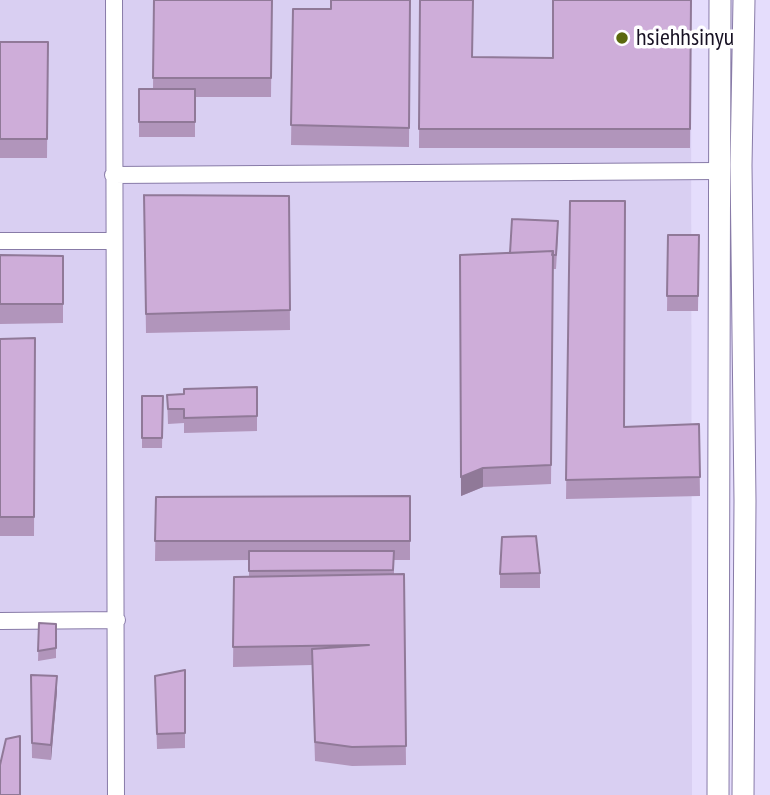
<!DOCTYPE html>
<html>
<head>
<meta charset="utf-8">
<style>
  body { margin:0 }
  canvas { display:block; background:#e5ddfc }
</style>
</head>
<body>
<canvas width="770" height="795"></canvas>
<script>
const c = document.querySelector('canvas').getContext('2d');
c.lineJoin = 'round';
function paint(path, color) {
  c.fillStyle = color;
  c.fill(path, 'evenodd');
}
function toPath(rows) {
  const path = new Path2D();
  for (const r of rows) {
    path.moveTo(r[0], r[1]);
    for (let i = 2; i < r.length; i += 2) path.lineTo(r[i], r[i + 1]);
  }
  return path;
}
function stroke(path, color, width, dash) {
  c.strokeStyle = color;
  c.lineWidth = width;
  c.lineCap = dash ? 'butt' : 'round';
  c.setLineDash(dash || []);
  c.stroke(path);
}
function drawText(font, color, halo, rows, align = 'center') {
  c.font = font + ' "PT Sans Narrow",sans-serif';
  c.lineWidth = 7;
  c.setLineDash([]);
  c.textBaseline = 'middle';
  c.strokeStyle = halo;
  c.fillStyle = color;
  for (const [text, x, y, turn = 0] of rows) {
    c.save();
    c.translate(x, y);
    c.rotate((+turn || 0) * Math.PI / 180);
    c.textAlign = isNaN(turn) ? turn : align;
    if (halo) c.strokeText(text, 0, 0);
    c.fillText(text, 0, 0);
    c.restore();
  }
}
paint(toPath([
  [0,0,691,0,692,795,0,795]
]), '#d9cff2');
const minor = toPath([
  [114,0,116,795],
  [113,175,718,171],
  [0,241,113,241],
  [0,621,117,620]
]);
const major = toPath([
  [718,795,720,0],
  [743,795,745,501,741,165,744,0]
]);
stroke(minor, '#887ba8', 18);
stroke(major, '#887ba8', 23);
stroke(minor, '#fff', 16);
stroke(major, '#fff', 21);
paint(toPath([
  [154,0,272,0,271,97,195,97,195,137,139,137,139,89,153,89],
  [410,0,409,147,291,145,293,9,331,9],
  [420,0,472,57,553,58,691,0,690,148,419,148],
  [0,42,48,42,47,158,0,158],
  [144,195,289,196,290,330,146,333],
  [570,201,624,427,699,424,700,496,566,499],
  [558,235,556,269,553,269,551,484,483,487,461,496,460,255,510,253],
  [668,235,699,235,698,311,667,311],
  [0,255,63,256,63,323,0,324],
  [35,338,34,536,0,536,0,339],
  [257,387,257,431,184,433,184,423,168,424,167,395,184,394],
  [142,396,163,396,162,448,142,448],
  [410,496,410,560,394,560,394,574,404,574,406,765,352,766,315,761,312,665,233,667,234,577,249,577,249,560,155,561,156,497],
  [540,573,540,588,500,588,500,574],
  [39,623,56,624,56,658,38,661],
  [185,670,185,748,157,749,155,676],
  [31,675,57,691,51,760,32,758]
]), '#b195bb');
paint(toPath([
  [483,468,483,487,461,496,461,477],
  [57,676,57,691,51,760,51,745]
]), '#907998');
const building = toPath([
  [154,0,272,0,271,78,153,78,154,0],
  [331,0,410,0,409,128,291,125,293,9,331,9,331,0],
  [420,0,473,0,472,57,553,58,553,0,691,0,690,129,419,129,420,0],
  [0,42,48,42,47,139,0,139,0,42],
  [139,89,195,89,195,122,139,122,139,89],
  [144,195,289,196,290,310,146,314,144,195],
  [570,201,625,201,624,427,699,424,700,477,566,480,570,201],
  [512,219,558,221,556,255,552,255,553,251,510,253,512,219],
  [668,235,699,235,698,296,667,296,668,235],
  [553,251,551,465,483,468,461,477,460,255,553,251],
  [0,255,63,256,63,304,0,304,0,255],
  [35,338,34,517,0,517,0,339,35,338],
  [257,387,257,416,184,418,184,409,168,409,167,395,184,394,184,389,257,387],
  [142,396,163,396,162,438,142,438,142,396],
  [410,496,410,541,155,541,156,497,410,496],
  [536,536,540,573,500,574,502,537,536,536],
  [249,551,394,551,393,570,249,571,249,551],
  [404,574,406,746,352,747,315,742,312,649,369,645,233,647,234,577,404,574],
  [39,623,56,624,56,648,38,651,39,623],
  [185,670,185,733,157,734,155,676,185,670],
  [31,675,57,676,51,745,32,743,31,675],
  [20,736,20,795,0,795,0,765,6,739,20,736]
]);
paint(building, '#ceadd9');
stroke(building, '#907998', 2);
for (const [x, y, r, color] of [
  [622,38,7,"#5b680e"]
]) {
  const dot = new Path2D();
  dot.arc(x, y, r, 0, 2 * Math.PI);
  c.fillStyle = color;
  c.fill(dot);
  stroke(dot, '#fff', 2.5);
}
drawText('24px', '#171123', '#fff', [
  ["hsiehhsinyu",636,38]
], 'left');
</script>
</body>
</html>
